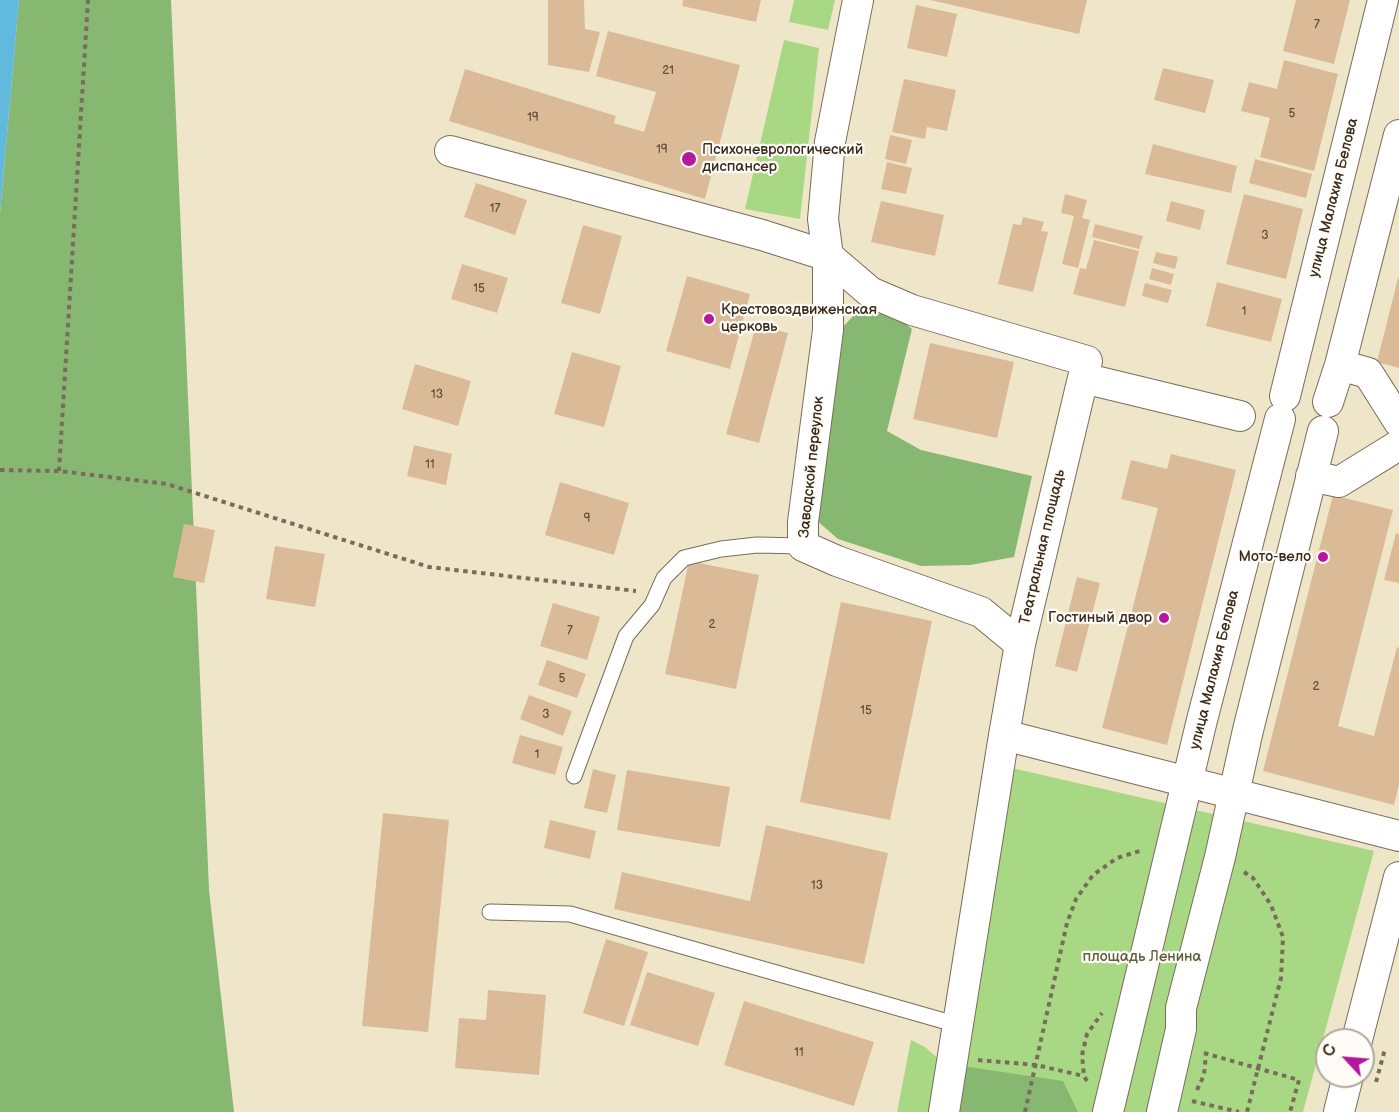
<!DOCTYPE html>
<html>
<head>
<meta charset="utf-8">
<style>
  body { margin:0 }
  #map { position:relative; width:1399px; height:1112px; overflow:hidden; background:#efe6ca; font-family:"Balsamiq Sans",sans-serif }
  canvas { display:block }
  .north { position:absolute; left:1315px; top:1028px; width:60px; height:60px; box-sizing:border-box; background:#fdfcf7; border:2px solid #afa8a0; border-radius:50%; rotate:296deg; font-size:16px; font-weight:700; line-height:24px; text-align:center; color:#3b2a1e }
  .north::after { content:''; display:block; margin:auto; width:21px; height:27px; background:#b5179e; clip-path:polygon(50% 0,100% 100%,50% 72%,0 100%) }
</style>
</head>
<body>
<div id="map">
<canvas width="1399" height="1112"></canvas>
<div class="north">С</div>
</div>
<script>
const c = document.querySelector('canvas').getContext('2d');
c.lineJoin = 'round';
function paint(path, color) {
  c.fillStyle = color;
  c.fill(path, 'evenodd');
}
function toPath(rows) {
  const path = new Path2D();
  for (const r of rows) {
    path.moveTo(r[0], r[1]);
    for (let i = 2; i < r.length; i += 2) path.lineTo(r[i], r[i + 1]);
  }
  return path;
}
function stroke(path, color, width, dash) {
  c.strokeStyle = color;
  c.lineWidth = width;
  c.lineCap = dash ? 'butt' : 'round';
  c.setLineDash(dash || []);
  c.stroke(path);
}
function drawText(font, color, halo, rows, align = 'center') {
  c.font = font + ' "Balsamiq Sans",sans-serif';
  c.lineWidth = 4.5;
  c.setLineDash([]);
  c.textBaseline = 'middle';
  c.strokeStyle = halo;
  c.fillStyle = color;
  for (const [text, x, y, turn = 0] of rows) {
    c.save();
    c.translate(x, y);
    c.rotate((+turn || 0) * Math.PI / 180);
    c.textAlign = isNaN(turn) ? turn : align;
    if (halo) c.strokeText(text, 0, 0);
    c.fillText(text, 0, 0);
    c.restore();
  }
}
paint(toPath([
  [794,0,835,0,828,30,789,22],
  [784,40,819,48,800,219,745,209],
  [1012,768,1374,851,1303,1112,960,1112],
  [911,1040,925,1047,940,1060,932,1112,897,1112]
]), '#a9d885');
paint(toPath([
  [19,0,171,0,209,890,234,1112,0,1112,0,213],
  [857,312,896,315,912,329,887,431,921,450,1032,476,1014,557,970,565,921,566,838,539,807,512,840,330],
  [962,1066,1063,1081,1078,1112,955,1112]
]), '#86b872');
paint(toPath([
  [0,0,19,0,0,213]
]), '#61bade');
paint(toPath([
  [548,0,584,0,585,29,600,32,589,72,548,65],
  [683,0,761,0,756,22,682,6],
  [930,0,1087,0,1079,34],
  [1296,0,1350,0,1334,64,1283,51],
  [916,5,957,14,947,57,907,48],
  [608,31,740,65,705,199,449,121,465,69,616,116,614,123,644,132,656,92,596,76],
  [1284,60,1338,74,1314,171,1260,157,1270,118,1241,111,1249,82,1277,89],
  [1163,68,1214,80,1205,113,1154,100],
  [904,79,956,90,947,131,927,127,925,139,892,132],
  [890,135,912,140,906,164,885,159],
  [1153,144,1237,166,1231,193,1145,174],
  [1255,159,1312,174,1306,198,1249,183],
  [887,162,912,168,906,194,881,189],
  [476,183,527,200,515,235,464,217],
  [1065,194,1087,200,1082,218,1090,220,1078,268,1062,264,1074,216,1061,213],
  [1244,194,1303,209,1286,279,1226,264],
  [881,201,944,215,935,256,871,242],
  [1171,201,1205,210,1200,230,1166,221],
  [1023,217,1044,222,1041,231,1048,232,1033,292,998,284,1013,224,1021,225],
  [1095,224,1143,236,1139,249,1092,237],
  [583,225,622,236,600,314,561,303],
  [1094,240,1139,251,1125,307,1073,294,1080,268,1086,269],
  [1156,252,1178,257,1175,269,1153,263],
  [462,264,508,278,497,313,451,299],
  [1152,268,1174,274,1171,285,1149,279],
  [687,276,750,294,730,369,666,351],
  [1398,278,1399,278,1399,368,1377,362],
  [1217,282,1282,299,1271,342,1206,326],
  [1145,283,1172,290,1168,303,1142,296],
  [756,325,788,333,759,443,726,434],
  [930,343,1014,362,997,438,913,419],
  [572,352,621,366,604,427,554,414],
  [415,364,471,381,458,426,402,409],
  [414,445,452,454,446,485,407,476],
  [1171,454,1236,470,1167,745,1102,728,1158,508,1121,499,1131,460,1167,469],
  [560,482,629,503,614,555,545,535],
  [1333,495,1393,510,1338,726,1374,736,1397,647,1399,648,1399,785,1394,805,1263,771],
  [184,524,215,530,204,583,173,577],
  [1396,533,1399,534,1399,583,1384,580],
  [275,546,325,554,315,607,266,599],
  [689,561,759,575,736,689,665,674],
  [1077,577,1100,583,1077,672,1055,666],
  [841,602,932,621,890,820,800,802],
  [553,603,600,617,587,660,540,646],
  [547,660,586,674,577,698,538,685],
  [529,695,572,711,563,736,520,719],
  [520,735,563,747,555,775,512,763],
  [593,769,616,775,607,813,584,808],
  [627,770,730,787,720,847,617,830],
  [383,813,449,820,428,1032,362,1026],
  [550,820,596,831,590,859,544,848],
  [766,825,888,853,864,964,614,909,622,872,750,901],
  [606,939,648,952,624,1026,583,1013],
  [647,972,715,993,698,1046,630,1025],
  [488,990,546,995,539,1075,455,1068,459,1018,486,1020],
  [744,1001,874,1042,854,1106,724,1065]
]), '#dbbb97');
const lane = toPath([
  [574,776,626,636,652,605,664,578,684,558,721,549,757,545,803,546],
  [490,912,570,914,958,1025]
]);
const street = toPath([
  [858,0,830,142,823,219,828,256,828,330,803,522,803,546,837,561,981,612,1020,644],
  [450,151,762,235,828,256,870,292,912,310,1087,361,1020,644,1004,735],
  [1340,365,1368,373,1399,422],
  [1083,378,1240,416],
  [1285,396,1383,0],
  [1328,402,1340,365,1399,135],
  [1311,476,1339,482,1399,445],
  [1357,1040,1399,877],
  [944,1112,1004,735,1399,836],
  [1108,1112,1202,720,1280,419],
  [1162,1112,1181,1029,1181,1008,1220,857,1248,730,1323,431],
  [1339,1112,1348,1076]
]);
stroke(lane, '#7a6c5a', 17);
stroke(street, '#7a6c5a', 32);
stroke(toPath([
  [0,470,59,471,167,484,429,567,636,591],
  [59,471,88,0],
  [1244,872,1253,878,1271,905,1283,937,1281,978,1247,1112],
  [1204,1053,1299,1080,1290,1112],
  [978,1060,1036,1065,1084,1076],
  [1087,1081,1084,1076,1082,1055,1087,1034,1102,1013],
  [1376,1082,1385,1049],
  [1197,1090,1204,1075,1206,1054],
  [1192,1101,1239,1112],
  [1025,1112,1067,923,1076,899,1093,875,1117,858,1143,850]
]), '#7a6c5a', 4, [4.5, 4.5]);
stroke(lane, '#fff', 15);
stroke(street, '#fff', 30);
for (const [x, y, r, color] of [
  [689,159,8,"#b5179e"],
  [709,319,6,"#b5179e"],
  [1323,557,6,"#b5179e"],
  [1164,618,6,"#b5179e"]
]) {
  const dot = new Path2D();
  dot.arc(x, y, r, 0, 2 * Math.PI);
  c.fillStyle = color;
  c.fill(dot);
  stroke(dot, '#fdfcf7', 2);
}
drawText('12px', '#634e3c', null, [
  ["7",1317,25],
  ["21",668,71],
  ["5",1292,114],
  ["19",533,118],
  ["19",662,150],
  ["17",495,209],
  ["3",1265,236],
  ["15",479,289],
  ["1",1244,312],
  ["13",437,395],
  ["11",430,465],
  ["9",587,519],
  ["2",712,625],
  ["7",570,631],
  ["5",562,679],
  ["2",1316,687],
  ["15",866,711],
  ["3",546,715],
  ["1",537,755],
  ["13",817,886],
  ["11",799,1053]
]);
drawText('15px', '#3b2a1e', '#fdfcf7', [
  ["Психоневрологический",702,150],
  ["диспансер",702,167],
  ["Крестовоздвиженская",721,310],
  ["церковь",721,327],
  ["Мото-вело",1311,557,"right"],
  ["Гостиный двор",1152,618,"right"]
], 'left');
drawText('15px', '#3b2a1e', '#fdfcf7', [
  ["улица Малахия Белова",1334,198,-76],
  ["Заводской переулок",812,467,-84],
  ["Театральная площадь",1043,547,-77],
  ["улица Малахия Белова",1215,670,-76]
]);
drawText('15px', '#5c5e3d', '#fdfcf7', [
  ["площадь Ленина",1142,957]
]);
</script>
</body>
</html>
